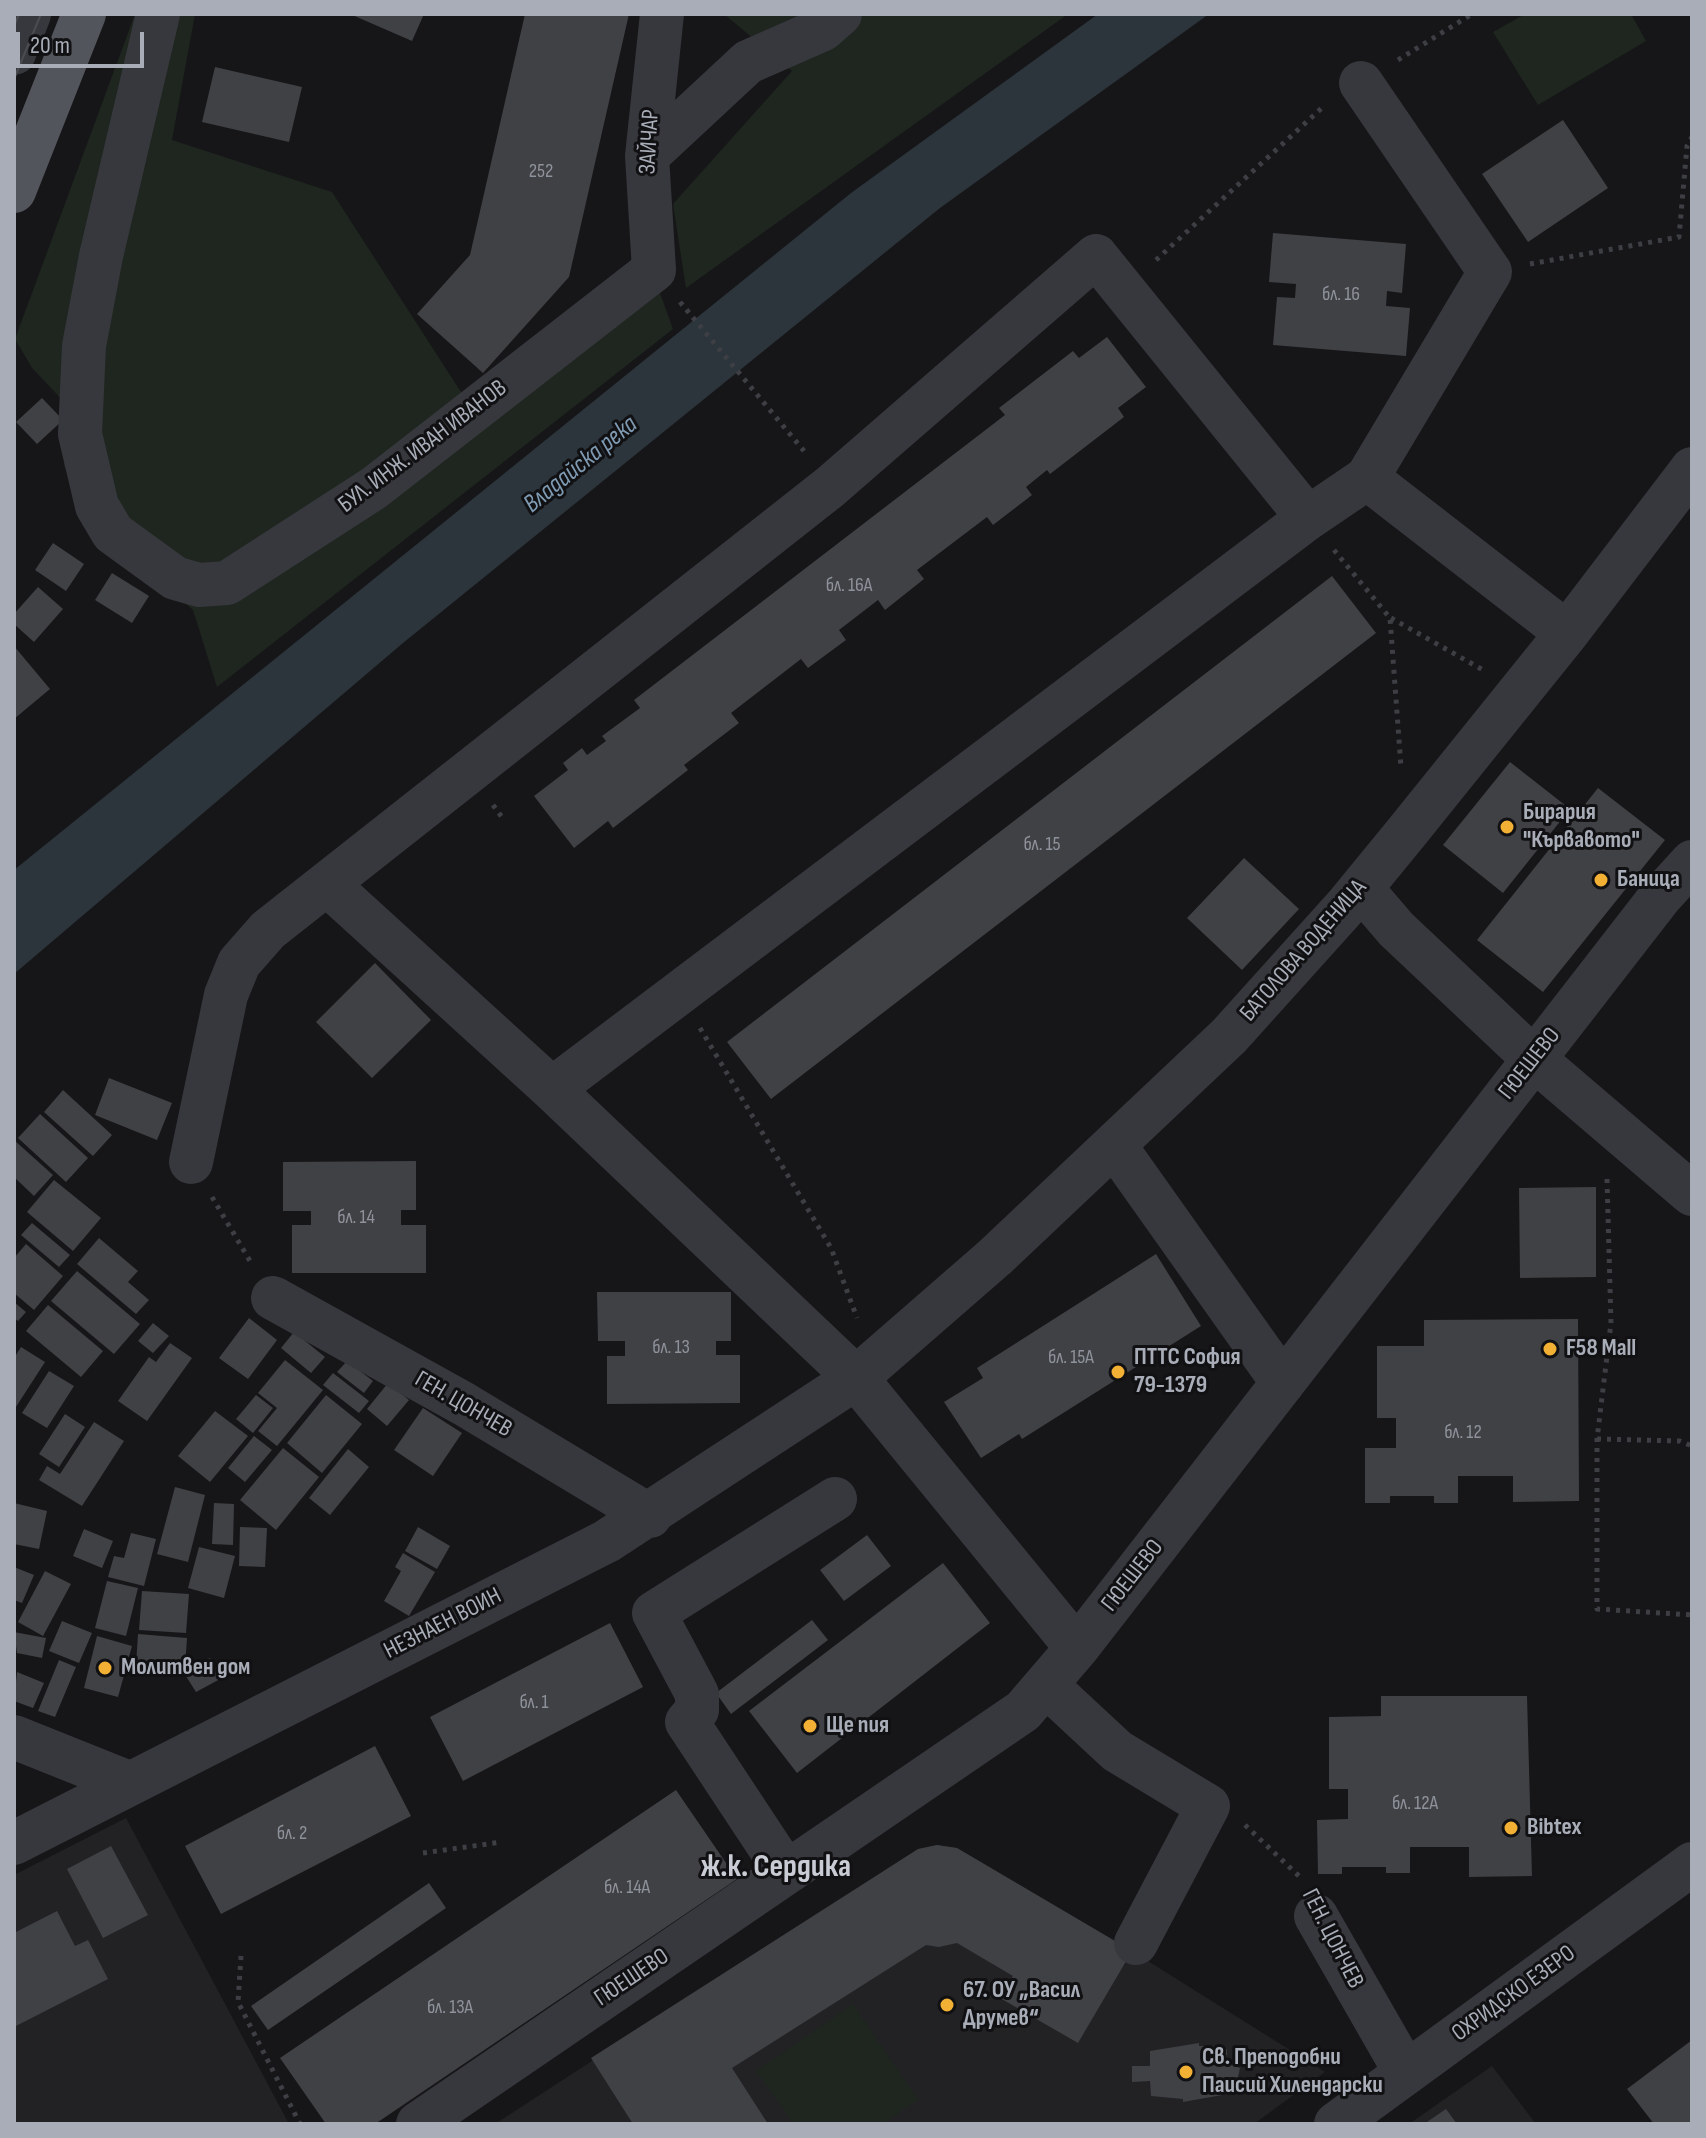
<!DOCTYPE html>
<html>
<head>
<meta charset="utf-8">
<style>
  body { margin:0 }
  #map { position:relative; width:1706px; height:2138px; overflow:hidden; background:#161618; font-family:"Sofia Sans Condensed",sans-serif }
  canvas { display:block }
  .frame { position:absolute; inset:0; border:16px solid #a8adb8; pointer-events:none }
  .scale { position:absolute; left:16px; top:32px; width:128px; height:36px; box-sizing:border-box; border:4px solid #a8adb8; border-top:0; padding-left:10px; font-size:24px; line-height:28px; white-space:nowrap; color:#a8adb8; -webkit-text-stroke:6px #111113; paint-order:stroke }
</style>
</head>
<body>
<div id="map">
<canvas width="1706" height="2138"></canvas>
<div class="frame"></div>
<div class="scale">20 m</div>
</div>
<script>
const c = document.querySelector('canvas').getContext('2d');
c.lineJoin = 'round';
function paint(path, color) {
  c.fillStyle = color;
  c.fill(path, 'evenodd');
}
function toPath(rows) {
  const path = new Path2D();
  for (const r of rows) {
    path.moveTo(r[0], r[1]);
    for (let i = 2; i < r.length; i += 2) path.lineTo(r[i], r[i + 1]);
  }
  return path;
}
function stroke(path, color, width, dash) {
  c.strokeStyle = color;
  c.lineWidth = width;
  c.lineCap = dash ? 'butt' : 'round';
  c.setLineDash(dash || []);
  c.stroke(path);
}
function drawText(font, color, halo, rows, align = 'center') {
  c.font = font + ' "Sofia Sans Condensed",sans-serif';
  c.lineWidth = 6;
  c.setLineDash([]);
  c.textBaseline = 'middle';
  c.strokeStyle = halo;
  c.fillStyle = color;
  for (const [text, x, y, turn = 0] of rows) {
    c.save();
    c.translate(x, y);
    c.rotate((+turn || 0) * Math.PI / 180);
    c.textAlign = isNaN(turn) ? turn : align;
    if (halo) c.strokeText(text, 0, 0);
    c.fillText(text, 0, 0);
    c.restore();
  }
}
paint(toPath([
  [126,1818,289,2124,14,2124,14,1875],
  [937,1845,957,1848,1132,1951,1325,2072,1254,2124,495,2124,918,1849],
  [1492,2066,1536,2124,1409,2124]
]), '#222225');
paint(toPath([
  [135,14,195,14,172,140,332,192,459,389,488,424,660,293,673,329,217,687,193,610,82,513,64,465,68,406,32,368,15,339],
  [724,14,1068,14,686,288,673,204,792,71],
  [1525,14,1631,14,1646,41,1538,105,1493,32],
  [853,2004,918,2100,882,2124,794,2124,756,2071]
]), '#1e261f');
paint(toPath([
  [1098,14,1209,14,940,208,403,643,14,974,14,870,851,193]
]), '#2c353c');
paint(toPath([
  [350,14,424,14,412,41],
  [525,14,629,14,569,277,483,373,417,314,470,255],
  [215,67,302,87,289,142,202,122],
  [1563,120,1608,188,1528,242,1482,174],
  [1273,233,1406,244,1402,293,1387,291,1386,306,1410,308,1406,356,1273,345,1277,297,1295,298,1296,284,1269,282],
  [1107,337,1146,387,1118,408,1124,417,1050,474,1047,470,1026,487,1032,495,993,525,987,517,917,570,924,579,885,610,878,600,839,630,846,640,808,668,801,659,731,713,739,723,684,765,688,770,613,828,608,821,574,848,534,796,568,770,563,763,582,748,587,755,606,741,602,736,640,708,634,700,1005,415,999,408,1073,351,1079,358],
  [42,398,63,420,37,444,16,422],
  [53,543,84,564,66,591,35,570],
  [112,573,149,596,132,623,95,600],
  [1332,576,1376,633,771,1099,727,1042],
  [38,587,63,609,34,642,14,624,14,614],
  [14,646,50,689,14,719],
  [1510,762,1570,809,1503,893,1443,845],
  [1598,788,1665,840,1543,992,1477,940],
  [1244,858,1299,909,1242,970,1187,918],
  [375,963,431,1020,372,1078,316,1022],
  [109,1078,172,1103,157,1140,95,1115],
  [63,1090,112,1135,93,1156,44,1112],
  [40,1114,88,1158,66,1182,18,1138],
  [14,1140,53,1175,34,1196,14,1177],
  [416,1161,416,1210,401,1210,401,1225,426,1225,426,1273,292,1273,292,1225,311,1225,311,1211,283,1211,283,1162],
  [54,1180,101,1218,73,1251,27,1212],
  [1596,1187,1596,1277,1520,1278,1519,1188],
  [32,1223,70,1255,59,1267,21,1235],
  [99,1238,138,1271,128,1282,149,1300,136,1314,77,1264],
  [26,1244,63,1276,34,1310,14,1293,14,1258],
  [1156,1254,1201,1326,1022,1439,1019,1434,981,1458,944,1402,983,1378,977,1368],
  [77,1271,140,1324,114,1354,51,1301],
  [597,1292,731,1292,731,1341,716,1341,716,1355,740,1355,740,1403,607,1404,607,1356,625,1356,625,1341,598,1341],
  [14,1302,26,1312,18,1321,14,1318],
  [48,1305,103,1351,81,1377,26,1331],
  [249,1318,277,1340,248,1379,219,1358],
  [1578,1319,1579,1501,1513,1502,1513,1476,1458,1476,1458,1503,1434,1503,1434,1496,1390,1496,1390,1503,1365,1503,1365,1448,1396,1448,1396,1418,1377,1418,1377,1346,1424,1346,1424,1320],
  [153,1323,169,1336,153,1353,138,1341],
  [294,1332,325,1357,311,1373,281,1348],
  [170,1343,192,1358,147,1421,118,1401,149,1357,156,1362],
  [21,1347,45,1362,14,1410,14,1358],
  [285,1360,323,1390,277,1446,258,1431,277,1408,258,1393],
  [347,1361,373,1381,364,1393,337,1372],
  [49,1371,74,1386,47,1428,22,1413],
  [333,1373,369,1401,359,1413,323,1385],
  [388,1383,409,1400,387,1426,367,1409],
  [256,1395,273,1408,253,1433,236,1419],
  [326,1395,362,1424,322,1473,287,1443],
  [423,1408,462,1433,433,1476,394,1450],
  [215,1411,248,1436,210,1482,178,1456],
  [65,1414,85,1427,59,1467,39,1454],
  [94,1422,124,1441,82,1506,39,1480,47,1466,60,1474],
  [254,1436,272,1450,245,1482,228,1468],
  [283,1448,319,1477,276,1530,240,1500],
  [348,1449,369,1467,330,1515,309,1498],
  [175,1487,205,1495,188,1562,157,1554],
  [14,1503,47,1511,39,1549,14,1544],
  [214,1503,234,1504,233,1545,212,1544],
  [240,1527,267,1528,265,1567,239,1566],
  [418,1527,450,1546,437,1569,405,1551],
  [84,1529,113,1541,102,1568,73,1556],
  [131,1533,156,1539,144,1586,108,1577,114,1556,124,1558],
  [867,1535,891,1566,844,1601,820,1570],
  [199,1547,235,1556,224,1598,188,1588],
  [403,1553,435,1572,409,1616,384,1601,401,1571,395,1567],
  [943,1563,990,1623,797,1773,749,1711],
  [14,1567,34,1575,22,1603,14,1600],
  [45,1571,71,1584,43,1636,18,1622],
  [107,1581,138,1588,126,1636,95,1628],
  [142,1591,189,1594,186,1633,139,1630],
  [812,1620,828,1640,731,1714,716,1693],
  [62,1621,92,1633,79,1663,49,1651],
  [610,1623,643,1687,463,1781,430,1717],
  [14,1632,46,1638,42,1658,17,1653],
  [138,1634,187,1638,185,1668,136,1665],
  [97,1636,132,1646,118,1697,84,1688],
  [210,1658,222,1678,196,1692,184,1673],
  [59,1660,76,1667,55,1717,38,1711],
  [17,1672,44,1683,33,1708,14,1701],
  [1381,1696,1527,1696,1532,1876,1469,1877,1469,1847,1410,1847,1410,1873,1386,1873,1386,1867,1342,1867,1342,1874,1318,1874,1317,1820,1348,1819,1348,1789,1329,1789,1329,1717,1381,1716],
  [375,1746,411,1816,221,1914,185,1846],
  [676,1790,737,1879,375,2124,326,2124,280,2058],
  [937,1845,957,1848,1132,1951,1078,2043,1000,1998,1013,1976,957,1943,939,1947,926,1945,732,2068,768,2124,633,2124,591,2058,918,1849],
  [111,1846,148,1915,103,1938,67,1869],
  [429,1883,446,1908,268,2030,251,2006],
  [57,1911,75,1946,88,1940,108,1979,14,2027,14,1933],
  [1692,2040,1692,2124,1654,2124,1627,2089],
  [1199,2043,1199,2046,1216,2046,1216,2050,1227,2049,1227,2063,1240,2068,1238,2077,1228,2080,1228,2094,1183,2102,1183,2099,1151,2096,1150,2081,1132,2082,1132,2066,1150,2066,1150,2051],
  [1446,2109,1457,2124,1424,2124]
]), '#404145');
stroke(toPath([
  [1398,60,1472,14],
  [1156,260,1325,105],
  [1530,264,1679,237,1687,146,1692,137],
  [680,302,804,451],
  [1334,550,1390,618,1401,767],
  [1391,618,1483,670],
  [493,805,504,820],
  [700,1028,831,1248,857,1318],
  [1607,1179,1611,1323,1597,1439,1597,1609,1692,1615],
  [212,1197,250,1261],
  [1597,1439,1680,1441,1692,1446],
  [1245,1825,1299,1876],
  [423,1853,502,1842],
  [241,1956,238,2002,300,2124]
]), '#3d3f44', 5, [4, 6]);
stroke(toPath([
  [158,14,101,256,84,346,80,434,97,506,113,533,175,578,199,585,227,583,374,488,654,270,647,156,662,14],
  [14,53,29,14],
  [647,156,748,62,823,29,840,14],
  [1367,478,1567,633],
  [327,884,552,1089,856,1378,1077,1648],
  [1361,888,1396,929,1534,1059,1692,1194],
  [552,1089,1308,518,1367,478,1490,272,1361,83],
  [1115,1146,1283,1383],
  [191,1162,226,995,239,963,268,930,830,487,1096,256,1308,518],
  [273,1298,464,1404,650,1516],
  [1046,1685,1117,1751,1208,1806,1136,1943],
  [14,1737,129,1783],
  [14,1843,607,1541,856,1378,995,1257,1229,1036,1347,905,1406,833,1567,633,1692,469],
  [786,1872,687,1722,697,1710,697,1694,654,1613,835,1499],
  [1316,1916,1406,2073],
  [418,2124,1023,1711,1077,1648,1660,897,1692,862],
  [1336,2124,1692,1864]
]), '#37383d', 44);
stroke(toPath([
  [14,191,84,14]
]), '#53555c', 44);
stroke(toPath([
  [14,26,19,14],
  [14,79,41,14]
]), '#4a4c52', 2);
for (const [x, y, r, color] of [
  [1507,827,8,"#f2b134"],
  [1601,880,8,"#f2b134"],
  [1550,1349,8,"#f2b134"],
  [1118,1372,8,"#f2b134"],
  [105,1668,8,"#f2b134"],
  [810,1726,8,"#f2b134"],
  [1511,1828,8,"#f2b134"],
  [947,2005,8,"#f2b134"],
  [1186,2072,8,"#f2b134"]
]) {
  const dot = new Path2D();
  dot.arc(x, y, r, 0, 2 * Math.PI);
  c.fillStyle = color;
  c.fill(dot);
  stroke(dot, '#111113', 3);
}
drawText('20px', '#8e929b', null, [
  ["252",541,172],
  ["бл. 16",1341,295],
  ["бл. 16А",849,586],
  ["бл. 15",1042,845],
  ["бл. 14",356,1218],
  ["бл. 13",671,1348],
  ["бл. 15А",1071,1358],
  ["бл. 12",1463,1433],
  ["бл. 1",534,1703],
  ["бл. 12А",1415,1804],
  ["бл. 2",292,1834],
  ["бл. 14А",627,1888],
  ["бл. 13А",450,2008]
]);
drawText('24px', '#a8adb8', '#111113', [
  ["ЗАЙЧАР",650,142,-87],
  ["БУЛ. ИНЖ. ИВАН ИВАНОВ",423,447,-37],
  ["БАТОЛОВА ВОДЕНИЦА",1304,951,-49],
  ["ГЮЕШЕВО",1530,1064,-52],
  ["ГЕН. ЦОНЧЕВ",463,1405,30],
  ["ГЮЕШЕВО",1133,1576,-52],
  ["НЕЗНАЕН ВОИН",443,1624,-27],
  ["ГЕН. ЦОНЧЕВ",1332,1939,63],
  ["ГЮЕШЕВО",632,1978,-34],
  ["ОХРИДСКО ЕЗЕРО",1514,1994,-36]
]);
drawText('bold 24px', '#a8adb8', '#111113', [
  ["Бирария",1523,813],
  ["\"Кървавото\"",1523,841],
  ["Баница",1617,880],
  ["F58 Mall",1566,1349],
  ["ПТТС София",1134,1358],
  ["79-1379",1134,1386],
  ["Молитвен дом",121,1668],
  ["Ще пия",826,1726],
  ["Bibtex",1527,1828],
  ["67. ОУ „Васил",963,1991],
  ["Друмев“",963,2019],
  ["Св. Преподобни",1202,2058],
  ["Паисий Хилендарски",1202,2086]
], 'left');
drawText('italic 26px', '#7f9bb3', '#111113', [
  ["Владайска река",581,465,-39]
]);
drawText('bold 32px', '#c9ccd4', '#111113', [
  ["ж.к. Сердика",776,1868]
]);
</script>
</body>
</html>
